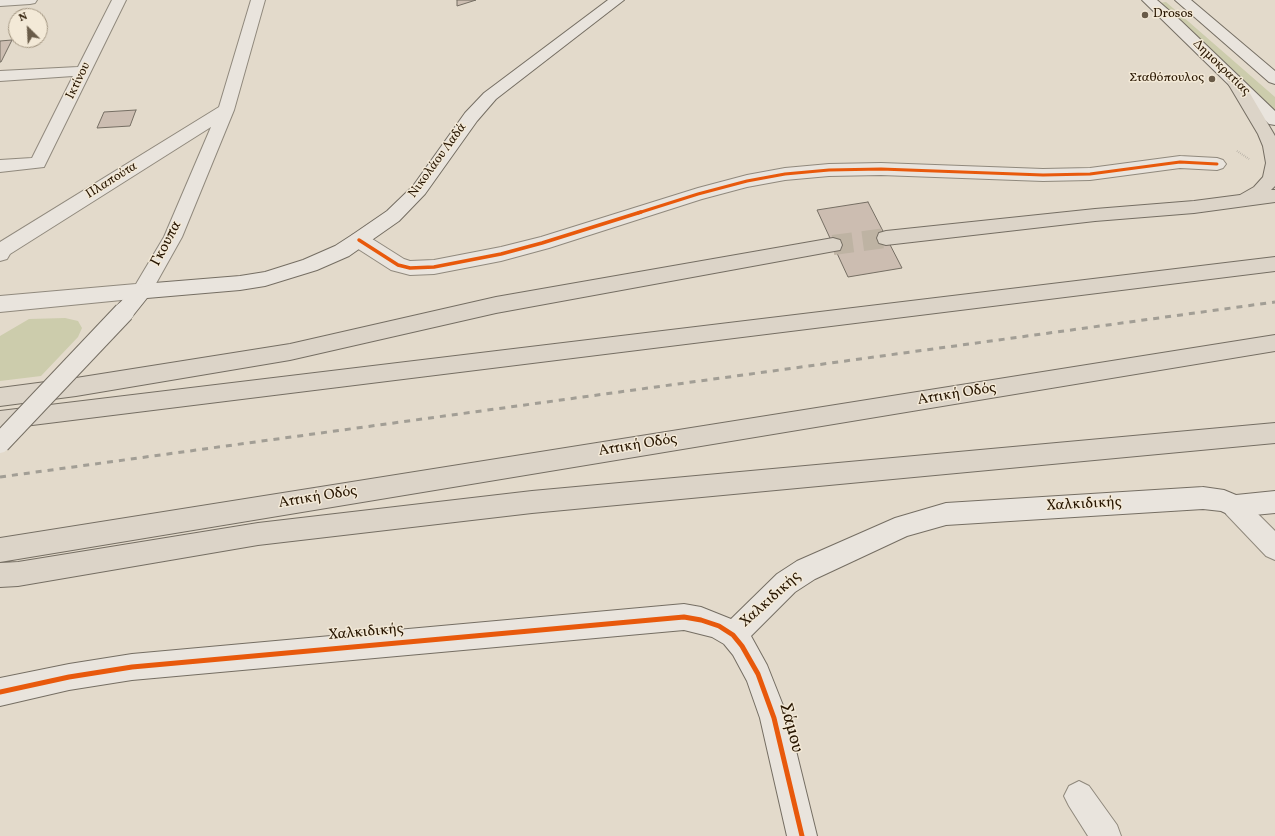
<!DOCTYPE html>
<html>
<head>
<meta charset="utf-8">
<style>
  body { margin:0 }
  #map { position:relative; width:1275px; height:836px; overflow:hidden; background:#e3dacb; font-family:Vollkorn,serif }
  canvas { display:block }
  .north { position:absolute; left:8px; top:8px; width:40px; height:40px; box-sizing:border-box; background:#f3e9d7; border:1px solid #a29581; border-radius:50%; rotate:336deg; font-size:11px; font-weight:700; line-height:16px; text-align:center; color:#281601 }
  .north::after { content:''; display:block; margin:auto; width:14px; height:18px; background:#695b48; clip-path:polygon(50% 0,100% 100%,50% 72%,0 100%) }
</style>
</head>
<body>
<div id="map">
<canvas width="1275" height="836"></canvas>
<div class="north">N</div>
</div>
<script>
const c = document.querySelector('canvas').getContext('2d');
c.lineJoin = 'round';
function paint(path, color) {
  c.fillStyle = color;
  c.fill(path, 'evenodd');
}
function toPath(rows) {
  const path = new Path2D();
  for (const r of rows) {
    path.moveTo(r[0], r[1]);
    for (let i = 2; i < r.length; i += 2) path.lineTo(r[i], r[i + 1]);
  }
  return path;
}
function stroke(path, color, width, dash) {
  c.strokeStyle = color;
  c.lineWidth = width;
  c.lineCap = dash ? 'butt' : 'round';
  c.setLineDash(dash || []);
  c.stroke(path);
}
function drawText(font, color, halo, rows, align = 'center') {
  c.font = font + ' Vollkorn,serif';
  c.lineWidth = 3;
  c.setLineDash([]);
  c.textBaseline = 'middle';
  c.strokeStyle = halo;
  c.fillStyle = color;
  for (const [text, x, y, turn = 0] of rows) {
    c.save();
    c.translate(x, y);
    c.rotate((+turn || 0) * Math.PI / 180);
    c.textAlign = isNaN(turn) ? turn : align;
    if (halo) c.strokeText(text, 0, 0);
    c.fillText(text, 0, 0);
    c.restore();
  }
}
paint(toPath([
  [1166,2,1275,97,1275,112,1159,3],
  [65,318,78,321,82,328,78,337,41,376,0,381,0,336,29,319]
]), '#ccccac');
const building = toPath([
  [457,0,476,0,457,6,457,0],
  [12,40,1,62,0,62,0,41,12,40],
  [136,110,130,126,97,128,104,112,136,110],
  [868,202,902,268,848,277,817,210,868,202]
]);
paint(building, '#ccbdb1');
stroke(building, '#756e63', 1);
stroke(toPath([
  [833,245,886,238]
]), '#beb3a3', 20, [20, 10]);
const street = toPath([
  [0,0,37,0,35,3,30,4,0,6,0,0],
  [112,0,126,0,44,167,0,172,0,160,32,158,73,76,0,81,0,71,78,67,112,0],
  [251,0,265,0,234,110,182,237,149,296,142,298,0,312,0,296,136,284,164,237,211,127,10,254,7,259,0,261,0,242,219,107,251,0],
  [1180,156,1217,158,1223,160,1226,164,1223,168,1217,170,1180,168,1090,180,1043,181,881,175,829,176,785,180,747,187,702,199,549,248,501,261,434,274,410,275,391,270,352,245,350,240,352,235,359,233,366,235,404,259,410,261,434,260,501,247,541,237,698,188,747,175,785,168,829,164,881,163,1043,169,1090,168,1180,156],
  [1234,495,1242,498,1275,531,1275,560,1266,556,1226,514,1222,506,1226,498,1234,495],
  [1079,781,1089,786,1117,825,1121,836,1088,836,1069,806,1064,796,1069,786,1079,781]
]);
const secondary = toPath([
  [608,0,624,0,496,99,477,121,425,194,399,221,349,256,317,270,265,286,240,290,147,298,131,318,124,320,117,318,114,312,117,306,135,286,142,284,240,276,265,272,303,260,335,246,352,235,387,211,413,186,465,113,484,93,608,0],
  [1142,0,1157,0,1181,21,1275,111,1275,125,1269,124,1142,0],
  [1175,0,1191,0,1275,71,1275,84,1269,82,1175,0],
  [1203,487,1224,490,1236,495,1275,491,1275,513,1234,517,1221,511,1203,509,946,525,907,536,815,579,795,592,751,636,767,665,788,718,817,836,787,836,760,718,747,681,733,655,724,644,712,637,684,630,132,680,69,690,0,706,0,678,69,664,132,654,684,604,701,607,731,619,777,574,797,561,895,518,946,503,1203,487]
]);
const highway = toPath([
  [1234,75,1240,77,1242,80,1275,136,1275,186,1271,190,1275,190,1275,202,1194,213,1095,221,886,245,879,243,877,238,879,233,886,231,1095,209,1194,201,1240,195,1254,187,1263,177,1266,163,1263,146,1258,134,1226,80,1228,77,1234,75],
  [833,238,840,240,842,245,840,250,496,313,290,360,76,396,0,406,0,388,76,378,290,344,496,297,833,238],
  [1275,257,1275,271,0,429,0,411,1275,257],
  [1275,335,1275,351,0,562,0,538,1275,335],
  [1275,423,1275,443,532,513,258,545,18,586,0,587,0,563,18,562,258,523,532,491,1275,423]
]);
stroke(street, '#90897d', 2);
stroke(secondary, '#756e63', 2);
stroke(highway, '#756e63', 2);
stroke(toPath([
  [1237,151,1249,159]
]), '#a29e95', 2, [0.5, 1.5]);
paint(street, '#e9e4dd');
paint(secondary, '#e9e4dd');
paint(highway, '#dcd4c8');
stroke(toPath([
  [0,477,1275,302]
]), '#a29e95', 3, [6, 6]);
const secondaryBridge = toPath([
  [0,443,124,312]
]);
stroke(secondaryBridge, '#756e63', 22, []);
stroke(secondaryBridge, '#e9e4dd', 20);
stroke(toPath([
  [638,213,698,194,747,181,785,174,829,170,881,169,1043,175,1090,174,1180,162,1217,164]
]), '#e8590c', 3);
stroke(toPath([
  [359,240,398,265,410,268,434,267,501,254,542,243,641,212]
]), '#e8590c', 3.5);
stroke(toPath([
  [0,692,69,677,132,667,684,617,701,620,719,626,733,635,742,646,758,674,774,718,802,836]
]), '#e8590c', 5);
for (const [x, y, r, color] of [
  [1145,15,4,"#695b48"],
  [1212,79,4,"#695b48"]
]) {
  const dot = new Path2D();
  dot.arc(x, y, r, 0, 2 * Math.PI);
  c.fillStyle = color;
  c.fill(dot);
  stroke(dot, '#f3e9d7', 1.5);
}
drawText('13px', '#281601', '#f3e9d7', [
  ["Drosos",1153,15],
  ["Σταθόπουλος",1204,79,"right"]
], 'left');
drawText('13px', '#281601', '#f3e9d7', [
  ["Δημοκρατίας",1221,68,44],
  ["Ικτίνου",79,81,-64],
  ["Νικολάου Λαδά",438,161,-54],
  ["Πλαπούτα",112,181,-32]
]);
drawText('15px', '#281601', '#f3e9d7', [
  ["Γκουπα",167,244,-62],
  ["Αττική Οδός",957,395,-9],
  ["Αττική Οδός",638,446,-9],
  ["Αττική Οδός",318,498,-9],
  ["Χαλκιδικής",1084,505,-3],
  ["Χαλκιδικής",771,600,-42],
  ["Χαλκιδικής",366,633,-5]
]);
drawText('18px', '#281601', '#f3e9d7', [
  ["Σάμου",790,728,75]
]);
</script>
</body>
</html>
